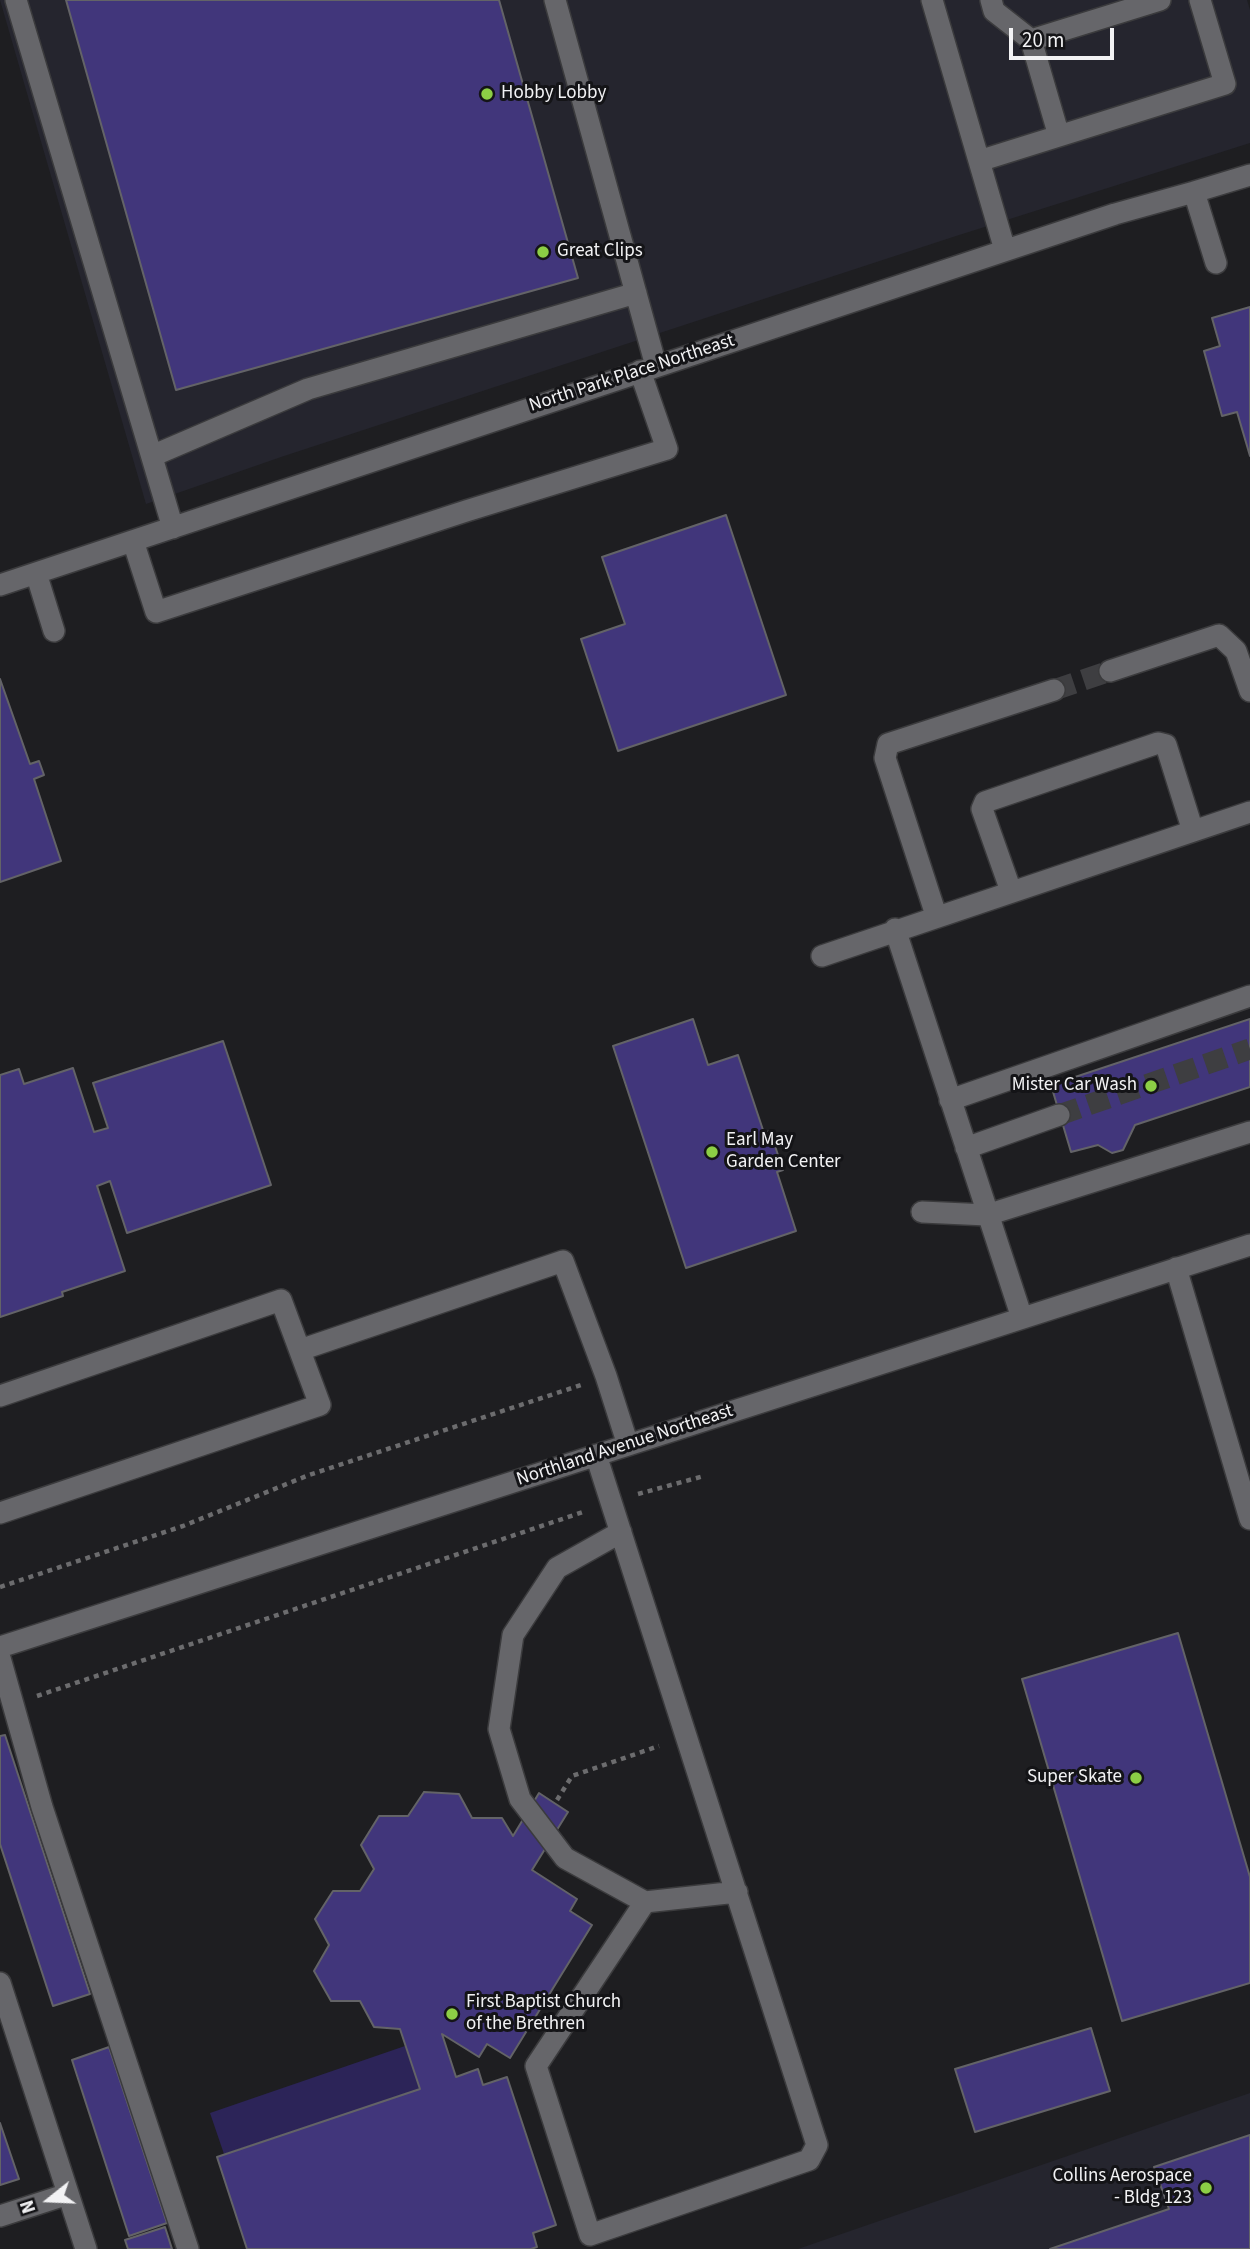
<!DOCTYPE html>
<html>
<head>
<meta charset="utf-8">
<style>
  body { margin:0 }
  #map { position:relative; width:1250px; height:2249px; overflow:hidden; background:#1e1e21; font-family:"Source Sans 3",sans-serif }
  canvas { display:block }
  .north { position:absolute; left:14px; top:2165px; width:70px; height:70px; -webkit-text-stroke:5px #141417; paint-order:stroke; rotate:252deg; font-size:19px; font-weight:700; line-height:28px; text-align:center; color:#f2f2f4 }
  .north::after { content:''; display:block; margin:auto; width:24px; height:32px; background:#f2f2f4; clip-path:polygon(50% 0,100% 100%,50% 72%,0 100%) }
  .scale { position:absolute; left:1009px; top:28px; width:105px; height:32px; box-sizing:border-box; border:4px solid #f2f2f4; border-top:0; padding-left:9px; font-size:21px; line-height:24px; white-space:nowrap; color:#f2f2f4; -webkit-text-stroke:5px #141417; paint-order:stroke }
</style>
</head>
<body>
<div id="map">
<canvas width="1250" height="2249"></canvas>
<div class="north">N</div>
<div class="scale">20 m</div>
</div>
<script>
const c = document.querySelector('canvas').getContext('2d');
c.lineJoin = 'round';
function paint(path, color) {
  c.fillStyle = color;
  c.fill(path, 'evenodd');
}
function toPath(rows) {
  const path = new Path2D();
  for (const r of rows) {
    path.moveTo(r[0], r[1]);
    for (let i = 2; i < r.length; i += 2) path.lineTo(r[i], r[i + 1]);
  }
  return path;
}
function stroke(path, color, width, dash) {
  c.strokeStyle = color;
  c.lineWidth = width;
  c.lineCap = dash ? 'butt' : 'round';
  c.setLineDash(dash || []);
  c.stroke(path);
}
function drawText(font, color, halo, rows, align = 'center') {
  c.font = font + ' "Source Sans 3",sans-serif';
  c.lineWidth = 6;
  c.setLineDash([]);
  c.textBaseline = 'middle';
  c.strokeStyle = halo;
  c.fillStyle = color;
  for (const [text, x, y, turn = 0] of rows) {
    c.save();
    c.translate(x, y);
    c.rotate((+turn || 0) * Math.PI / 180);
    c.textAlign = isNaN(turn) ? turn : align;
    if (halo) c.strokeText(text, 0, 0);
    c.fillText(text, 0, 0);
    c.restore();
  }
}
paint(toPath([
  [0,0,1247,0,1250,10,1250,143,956,236,281,457,146,504],
  [1250,2093,1250,2249,798,2249]
]), '#25252e');
paint(toPath([
  [405,2046,420,2089,224,2154,210,2113]
]), '#2c2458');
const building = toPath([
  [66,0,499,0,578,278,176,390,66,0],
  [1250,307,1250,456,1237,412,1222,416,1204,351,1220,346,1212,318,1250,307],
  [726,515,786,695,618,751,581,639,625,624,602,557,726,515],
  [0,679,30,764,39,761,44,775,34,779,61,861,0,882,0,679],
  [693,1019,708,1065,738,1055,764,1133,770,1131,783,1170,777,1172,796,1231,686,1268,613,1046,693,1019],
  [1250,1019,1250,1087,1135,1125,1123,1150,1112,1153,1098,1145,1071,1152,1051,1085,1250,1019],
  [223,1041,271,1185,127,1233,110,1181,97,1186,125,1271,62,1292,63,1296,0,1317,0,1075,19,1069,24,1084,73,1068,94,1132,108,1128,93,1083,223,1041],
  [1178,1633,1250,1877,1250,1983,1122,2021,1022,1679,1178,1633],
  [5,1735,90,1994,53,2006,0,1844,0,1736,5,1735],
  [424,1792,459,1794,472,1818,502,1818,513,1836,539,1793,568,1812,532,1870,577,1899,570,1911,592,1925,510,2058,487,2044,479,2057,442,2034,456,2077,478,2069,483,2085,507,2077,556,2225,533,2233,537,2247,531,2249,247,2249,217,2157,420,2089,400,2029,374,2027,360,2001,331,2001,314,1971,329,1945,315,1919,333,1891,360,1891,374,1869,361,1845,379,1816,408,1816,424,1792],
  [1091,2028,1110,2091,975,2132,955,2069,1091,2028],
  [109,2047,167,2223,129,2236,72,2060,109,2047],
  [0,2123,19,2179,0,2185,0,2123],
  [1250,2135,1250,2249,1050,2249,1169,2209,1154,2167,1250,2135],
  [165,2227,172,2249,128,2249,125,2240,165,2227]
]);
paint(building, '#41367b');
stroke(building, '#636367', 2);
stroke(toPath([
  [1054,690,1110,671],
  [1059,1115,1250,1049]
]), '#3e3e41', 21, [21, 10]);
const minor = toPath([
  [16,0,173,528],
  [555,0,656,366],
  [932,0,1005,250],
  [991,0,994,11,1031,40,1059,136],
  [1031,40,1160,0],
  [979,161,1225,84,1200,0],
  [1194,192,1250,175],
  [152,456,308,389,636,293],
  [133,541,156,612,466,511,667,449,640,371],
  [36,573,54,631],
  [0,585,1115,214,1194,192,1216,263],
  [1110,671,1219,635,1236,651,1250,691],
  [1011,891,982,809,985,802,1158,743,1166,745,1193,831],
  [936,915,885,758,888,744,1054,690],
  [895,929,1022,1318],
  [822,956,1250,812],
  [950,1100,1250,996],
  [966,1148,1059,1115],
  [922,1212,987,1215,1250,1132],
  [1176,1268,1250,1519],
  [300,1350,563,1261,606,1376,628,1445],
  [0,1396,281,1300,320,1405,0,1513],
  [596,1455,817,2145,809,2160,590,2235,536,2066,645,1902],
  [621,1532,557,1568,513,1635,499,1729,520,1799,565,1858,645,1902,737,1892],
  [0,1647,1250,1245],
  [0,1658,42,1807,188,2249],
  [0,1983,86,2249],
  [0,2216,68,2194]
]);
stroke(minor, '#3b3b3d', 24);
stroke(toPath([
  [638,1494,704,1476],
  [0,1587,183,1526,309,1475,581,1385],
  [37,1696,586,1511],
  [557,1800,572,1776,659,1746]
]), '#6c6c6e', 4.5, [5, 5]);
stroke(minor, '#66666a', 21);
for (const [x, y, r, color] of [
  [487,94,7,"#8cce45"],
  [543,252,7,"#8cce45"],
  [1151,1086,7,"#8cce45"],
  [712,1152,7,"#8cce45"],
  [1136,1778,7,"#8cce45"],
  [452,2014,7,"#8cce45"],
  [1206,2188,7,"#8cce45"]
]) {
  const dot = new Path2D();
  dot.arc(x, y, r, 0, 2 * Math.PI);
  c.fillStyle = color;
  c.fill(dot);
  stroke(dot, '#141417', 2.5);
}
drawText('19px', '#f2f2f4', '#141417', [
  ["Hobby Lobby",501,94],
  ["Great Clips",557,252],
  ["Mister Car Wash",1137,1086,"right"],
  ["Earl May",726,1141],
  ["Garden Center",726,1163],
  ["Super Skate",1122,1778,"right"],
  ["First Baptist Church",466,2003],
  ["of the Brethren",466,2025],
  ["Collins Aerospace",1192,2177,"right"],
  ["- Bldg 123",1192,2199,"right"]
], 'left');
drawText('19px', '#f2f2f4', '#141417', [
  ["North Park Place Northeast",632,374,-18],
  ["Northland Avenue Northeast",625,1446,-18]
]);
</script>
</body>
</html>
